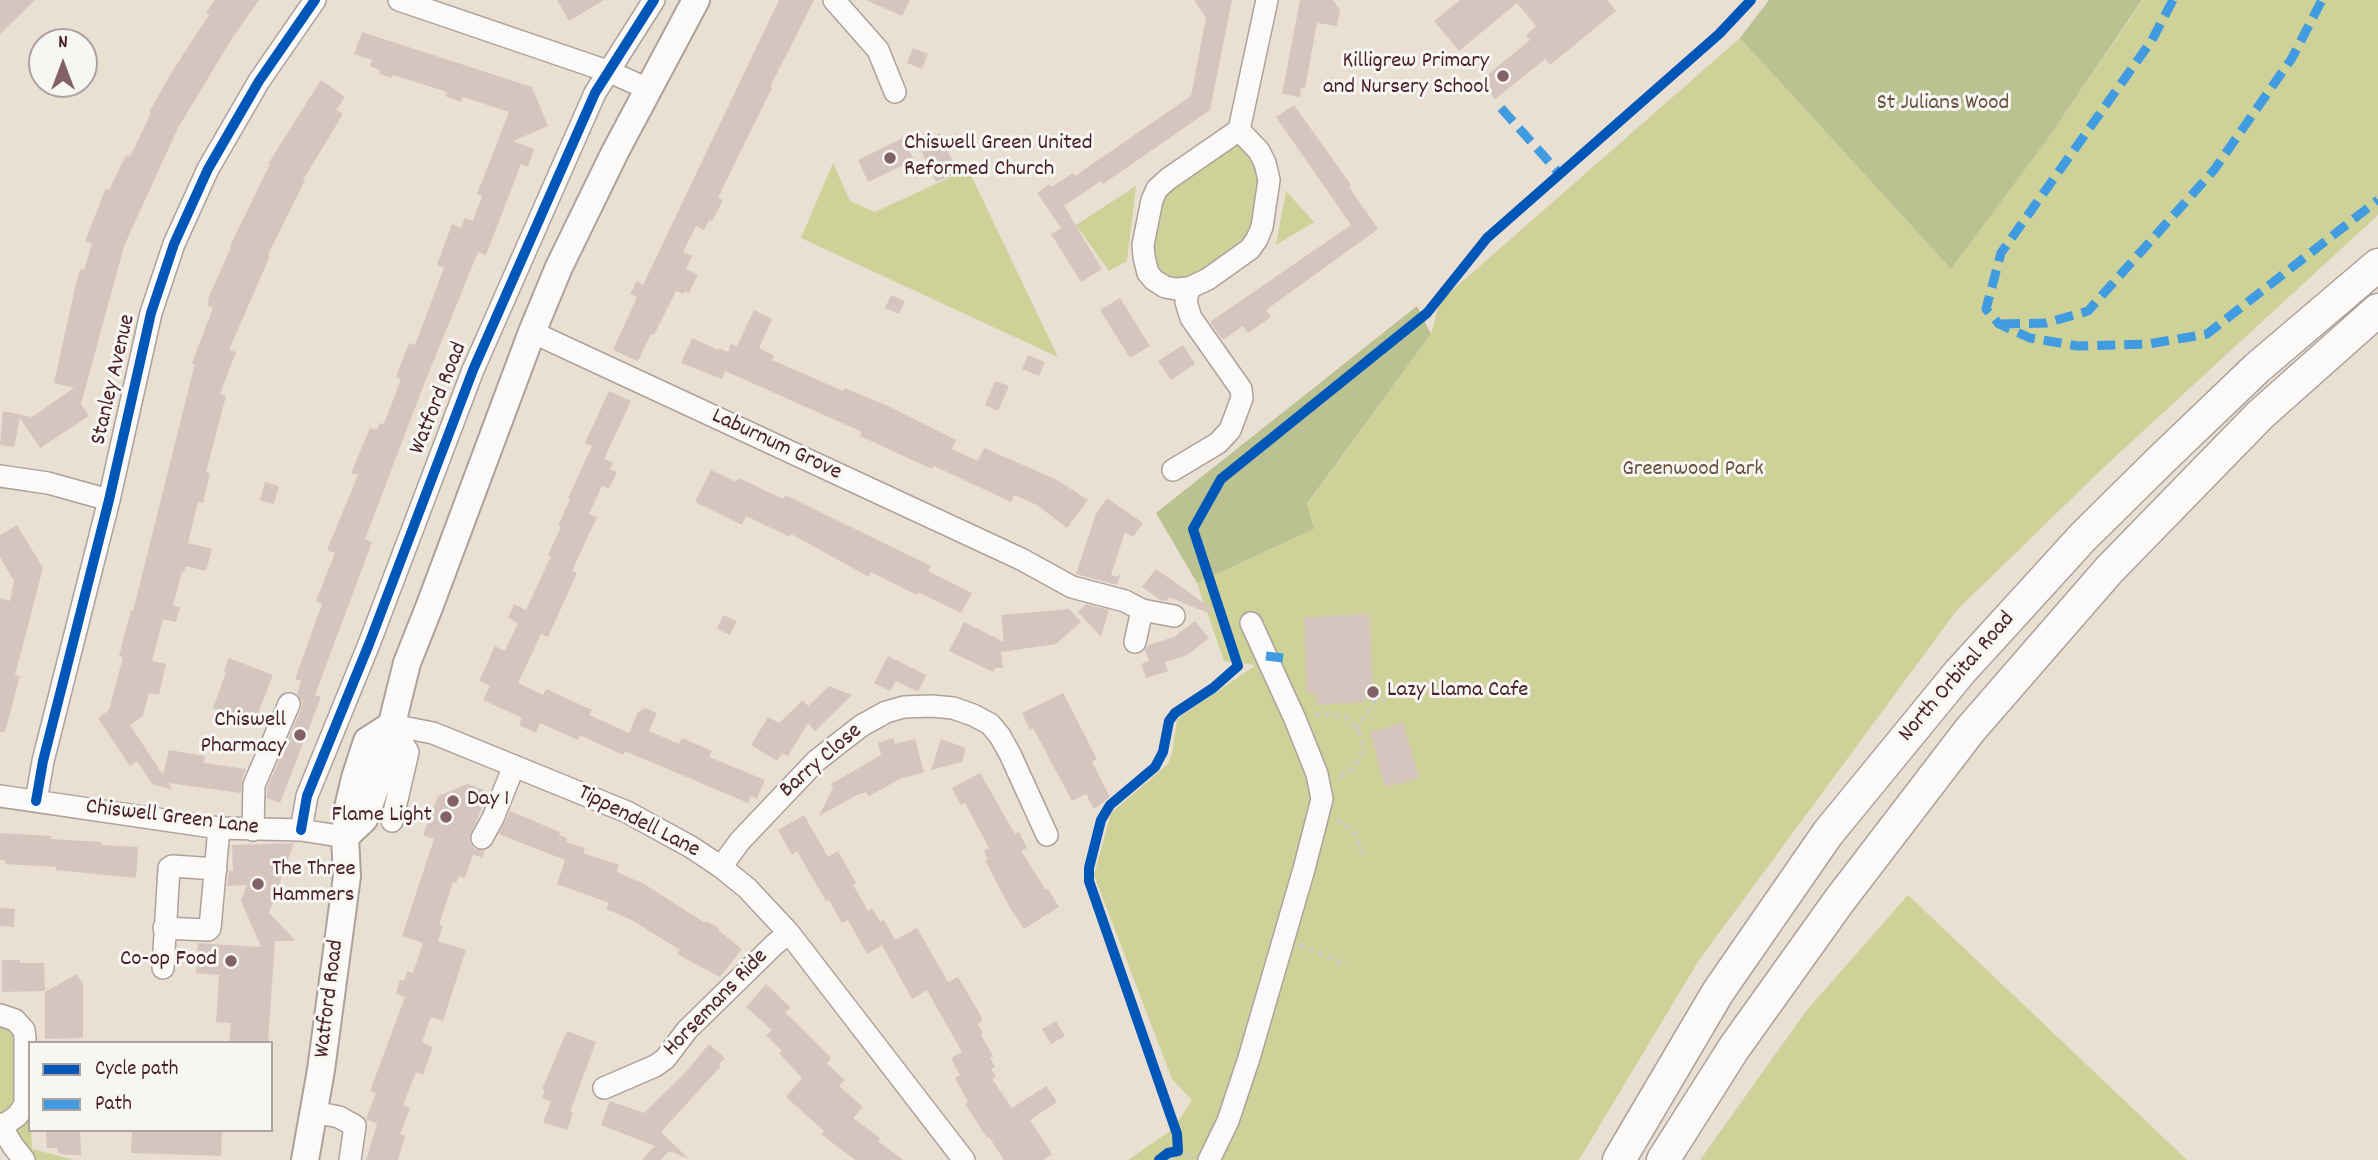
<!DOCTYPE html>
<html>
<head>
<meta charset="utf-8">
<style>
  body { margin:0 }
  #map { position:relative; width:2378px; height:1160px; overflow:hidden; background:#eadfd3; font-family:Dekko,sans-serif }
  canvas { display:block }
  .legend { position:absolute; left:28px; top:1041px; width:245px; height:91px; box-sizing:border-box; background:#f6f6f2; border:2px solid #b1a0a2; margin:0; padding:9px 12px; list-style:none; font-size:21px; color:#4a1f2b }
  .legend li { display:flex; align-items:center; gap:14px; height:35px }
  .legend b { width:35px; border:2px solid #b1a0a2 }
  .north { position:absolute; left:28px; top:28px; width:70px; height:70px; box-sizing:border-box; background:#f6f6f2; border:2px solid #b1a0a2; border-radius:50%; rotate:0deg; font-size:19px; font-weight:700; line-height:28px; text-align:center; color:#4a1f2b }
  .north::after { content:''; display:block; margin:auto; width:24px; height:32px; background:#826266; clip-path:polygon(50% 0,100% 100%,50% 72%,0 100%) }
</style>
</head>
<body>
<div id="map">
<canvas width="2378" height="1160"></canvas>
<ul class="legend">
<li><b style="height:9px;background:#0057b8"></b>Cycle path</li>
<li><b style="height:9px;background:#409be1"></b>Path</li>
</ul>
<div class="north">N</div>
</div>
<script>
const c = document.querySelector('canvas').getContext('2d');
c.lineJoin = 'round';
function paint(path, color) {
  c.fillStyle = color;
  c.fill(path, 'evenodd');
}
function toPath(rows) {
  const path = new Path2D();
  for (const r of rows) {
    path.moveTo(r[0], r[1]);
    for (let i = 2; i < r.length; i += 2) path.lineTo(r[i], r[i + 1]);
  }
  return path;
}
function stroke(path, color, width, dash) {
  c.strokeStyle = color;
  c.lineWidth = width;
  c.lineCap = dash ? 'butt' : 'round';
  c.setLineDash(dash || []);
  c.stroke(path);
}
function drawText(font, color, halo, rows, align = 'center') {
  c.font = font + ' Dekko,sans-serif';
  c.lineWidth = 6;
  c.setLineDash([]);
  c.textBaseline = 'middle';
  c.strokeStyle = halo;
  c.fillStyle = color;
  for (const [text, x, y, turn = 0] of rows) {
    c.save();
    c.translate(x, y);
    c.rotate((+turn || 0) * Math.PI / 180);
    c.textAlign = isNaN(turn) ? turn : align;
    if (halo) c.strokeText(text, 0, 0);
    c.fillText(text, 0, 0);
    c.restore();
  }
}
paint(toPath([
  [2143,0,2378,0,2378,215,2103,468,1957,610,1699,960,1579,1160,1128,1160,1173,1129,1192,1100,1172,1079,1094,875,1111,813,1168,764,1172,754,1177,719,1256,665,1224,661,1197,583,1314,529,1307,505,1431,334,1440,301,1740,38,1951,269,2047,140],
  [1234,145,1244,147,1252,153,1261,178,1251,234,1206,273,1184,279,1167,277,1156,264,1151,242,1153,219,1166,191],
  [833,163,850,201,875,212,968,169,1058,357,801,238],
  [1136,186,1127,261,1109,271,1076,225],
  [1286,191,1314,222,1276,245],
  [1908,895,2187,1160,1700,1160,1807,1010],
  [0,1021,17,1028,21,1103,4,1114,0,1112],
  [30,1108,32,1149,74,1160,34,1160,14,1138,13,1132]
]), '#ced198');
paint(toPath([
  [1769,0,2142,0,2047,140,1951,269,1740,38],
  [1417,306,1431,334,1307,504,1314,529,1197,583,1156,513]
]), '#bac292');
paint(toPath([
  [0,0,35,0,0,34],
  [215,0,259,0,231,40,178,128,124,246,81,404,89,416,40,448,20,418,14,447,0,445,3,411,32,417,74,388,54,383,74,292,80,269,84,270,92,244,85,241,106,188,109,190,126,155,130,157,151,113,149,112,173,70,209,15,206,13],
  [557,0,604,0,569,21],
  [779,0,814,0,770,87,772,88,725,183,718,198,723,200,712,221,709,220,704,230,696,226,683,252,692,256,686,269,698,275,689,293,685,291,684,294,676,291,654,335,651,334,638,361,613,350,637,297,630,294,637,281,643,285],
  [866,0,910,0,902,16],
  [1194,0,1232,0,1210,110,1103,184,1101,181,1064,206,1102,269,1081,282,1051,234,1061,228,1037,193,1049,184,1051,187,1073,173,1075,176,1191,96,1206,18],
  [1300,0,1333,0,1340,10,1337,26,1317,23,1305,88,1301,88,1300,97,1282,94],
  [1460,0,1607,0,1616,11,1550,65,1545,59,1495,99,1480,81,1530,40,1526,35,1536,26,1517,3,1459,51,1434,21],
  [362,32,532,87,548,126,513,141,534,149,528,167,521,164,486,255,478,252,423,387,365,539,372,542,315,695,321,697,280,803,267,798,267,788,301,709,302,702,297,694,301,681,295,679,322,604,316,601,335,553,327,550,358,475,351,473,370,428,377,430,380,423,384,424,401,379,396,377,405,353,409,343,415,345,444,268,437,265,452,224,461,228,465,218,473,221,482,196,477,194,509,112,463,97,461,102,445,96,447,92,393,75,392,78,379,74,380,70,370,66,372,60,354,54],
  [913,48,928,54,922,69,907,63],
  [321,80,345,97,336,110,343,114,303,180,305,180,268,255,270,256,229,350,236,352,220,394,226,396,206,472,210,473,203,503,198,502,188,543,212,549,206,571,186,566,184,572,182,571,173,606,180,607,176,622,163,619,152,661,166,664,159,695,149,693,143,716,130,725,163,775,169,750,205,756,204,763,246,769,242,780,241,793,168,783,173,790,152,784,137,761,130,766,98,718,109,710,123,657,119,656,131,610,133,611,186,399,195,364,192,363,213,308,207,305,209,300,208,299,231,247,230,246,270,164,268,164],
  [1294,105,1351,185,1349,187,1378,229,1266,310,1271,317,1248,333,1243,326,1223,340,1210,322,1351,225,1276,117],
  [939,133,958,172,936,182,918,144],
  [903,138,914,160,868,182,858,160],
  [891,295,905,301,899,314,885,308],
  [1120,298,1150,346,1130,358,1100,310],
  [754,310,772,319,759,348,774,356,772,360,843,391,844,388,888,406,956,440,952,449,978,461,984,448,1057,480,1088,500,1067,528,1037,505,1014,495,1011,502,934,466,932,469,860,436,862,432,725,371,722,379,681,363,692,338,718,350,719,348,728,352,731,344,737,346],
  [1183,345,1195,364,1171,380,1158,361],
  [1028,355,1045,362,1039,376,1022,369],
  [995,381,1009,386,998,411,985,405],
  [609,391,631,401,604,459,613,463,610,469,617,472,609,489,602,486,589,514,597,517,572,571,577,573,548,637,541,634,518,683,543,695,546,689,592,710,589,715,629,733,638,712,645,708,657,713,649,731,679,744,682,738,712,751,709,757,765,780,757,799,751,796,748,803,625,751,623,755,580,735,578,740,540,723,536,733,519,725,522,718,483,700,490,686,479,681,495,646,505,651,518,623,508,618,514,604,526,610,551,556,548,555,561,527,558,526,570,499,568,498,592,446,585,443],
  [711,470,736,482,739,478,783,499,785,495,931,566,928,571,972,593,961,613,918,592,917,595,871,572,869,577,791,534,790,537,746,516,742,525,695,502],
  [265,482,279,486,274,504,260,500],
  [1107,498,1143,523,1133,537,1125,532,1111,575,1117,577,1121,573,1117,585,1076,574,1096,514],
  [17,525,43,568,15,675,20,676,5,732,0,732,0,598,10,601,14,581,0,557,0,535],
  [1156,569,1211,608,1208,613,1169,597,1166,601,1160,600,1142,587],
  [1086,604,1109,610,1101,637,1078,612],
  [1069,609,1081,622,1056,644,1001,652,1003,668,995,668,993,672,949,651,964,622,1004,642,1001,615],
  [1369,614,1373,696,1365,696,1365,702,1317,705,1316,693,1307,693,1304,617],
  [723,615,737,621,730,635,717,629],
  [1195,621,1209,638,1187,655,1165,662,1168,671,1146,678,1141,664,1149,661,1145,650,1148,645,1174,637],
  [888,656,926,675,918,692,896,681,890,691,874,683],
  [229,658,273,675,254,724,213,708,226,672,224,671],
  [829,686,852,695,815,731,808,723,788,756,782,753,777,761,751,745,768,717,779,723,803,700,808,706],
  [1063,693,1097,759,1092,762,1110,797,1094,809,1086,794,1072,801,1033,728,1030,730,1022,713],
  [1403,723,1419,778,1385,787,1370,732],
  [893,738,895,744,915,739,924,772,900,779,869,796,866,792,857,795,819,816,833,788,831,784,881,755,878,743],
  [941,739,966,748,962,762,931,770],
  [980,773,1015,834,1019,832,1027,848,1021,851,1046,890,1048,889,1059,907,1024,929,1010,908,985,860,988,859,984,851,989,848,965,803,961,805,952,788],
  [468,784,489,792,469,838,471,844,475,849,485,851,482,858,473,854,465,878,459,876,456,883,453,882,439,925,443,926,438,941,466,950,443,1021,431,1017,422,1042,433,1047,423,1075,416,1072,403,1105,410,1108,400,1134,405,1136,398,1160,366,1160,377,1124,366,1119,376,1093,370,1091,405,997,396,993,400,980,404,981,407,971,413,973,423,943,402,936,434,839,423,835,438,796],
  [510,811,560,832,559,835,567,838,566,842,585,848,583,853,619,865,617,872,644,884,705,923,706,921,719,928,718,930,742,949,720,977,677,954,680,950,630,919,606,909,609,903,557,884,565,860,499,834],
  [804,815,828,857,838,851,856,883,853,885,868,911,872,908,880,922,884,920,895,940,917,928,948,982,958,977,980,1014,982,1021,978,1024,983,1033,981,1035,993,1056,990,1058,995,1067,991,1069,996,1077,992,1079,1012,1108,1046,1086,1057,1102,1030,1120,1052,1154,1043,1160,1004,1160,989,1137,987,1138,965,1104,968,1102,955,1078,960,1075,951,1058,962,1052,927,990,912,999,882,945,867,954,848,920,842,923,829,900,826,901,797,851,792,855,778,830],
  [0,833,51,836,51,839,101,842,101,845,138,847,136,878,56,870,56,867,5,864,5,860,0,860],
  [294,843,269,913,296,941,275,941,268,1043,229,1043,231,1023,216,1022,219,975,196,973,198,943,261,947,241,901,247,885,227,886,229,871,233,870,232,845],
  [0,908,15,909,14,927,0,926],
  [2,960,20,960,20,963,44,963,45,991,2,992],
  [77,974,83,984,83,1038,45,1039,45,992],
  [766,984,791,1008,785,1012,831,1058,827,1064,845,1080,839,1086,863,1107,853,1118,880,1138,878,1141,903,1160,855,1160,821,1134,824,1131,786,1097,802,1078,779,1053,782,1051,766,1035,772,1030,746,1007],
  [1056,1021,1065,1036,1051,1044,1042,1029],
  [567,1031,596,1042,570,1112,573,1113,567,1130,543,1122,551,1102,542,1098,545,1090,542,1089],
  [709,1044,725,1058,719,1064,721,1066,661,1132,689,1159,669,1151,661,1160,642,1160,655,1146,601,1125,610,1101,644,1113,685,1073],
  [46,1130,80,1130,81,1155,67,1155,58,1153,58,1148,47,1148],
  [132,1130,201,1132,201,1130,222,1130,221,1156,131,1153]
]), '#d6c5bf');
const minor = toPath([
  [399,0,610,72,648,89],
  [834,0,878,50,895,92],
  [1239,130,1259,151,1265,163,1269,180,1262,227,1257,239,1250,249,1208,279,1189,288,1176,289,1165,287,1154,280,1148,273,1144,257,1143,245,1152,200,1157,189,1168,179,1239,130,1267,0],
  [532,332,1021,559,1072,587,1125,601,1142,610,1174,616],
  [1173,470,1218,443,1230,430,1242,398,1241,389,1191,318,1186,302,1189,288],
  [0,476,48,483,109,500],
  [1135,642,1142,610],
  [392,725,433,733,627,812,691,847,721,867,747,888,789,933,964,1160],
  [392,725,408,752,392,821],
  [0,796,219,828,301,830,345,837],
  [36,801,43,761,109,500,151,313,174,244,208,169,259,81,315,0],
  [253,830,254,785,289,704],
  [301,830,307,796,369,644,473,370,595,93,654,0],
  [482,838,493,818,514,766],
  [721,867,740,841,816,761,861,726,886,712,904,707,932,706,953,708,973,715,990,724,1000,736,1010,754,1047,835],
  [164,928,208,930,210,928,219,828],
  [163,968,169,868,172,866,216,869],
  [0,1015,15,1020,24,1030,25,1038,25,1105,17,1116,1,1127],
  [604,1088,655,1066,665,1059,687,1030,775,944,789,933],
  [314,1112,339,1117,355,1126,350,1160],
  [0,1124,13,1146,24,1160],
  [1209,1160,1228,1121,1249,1058,1304,869,1322,799,1317,774,1295,719,1251,623]
]);
const major = toPath([
  [345,837,364,819,377,784,407,663,430,605,532,332,559,267,615,152,696,0],
  [305,1160,321,1070,347,876,345,837,348,808,355,778,367,741,392,725]
]);
const highway = toPath([
  [1619,1160,1718,992,1828,833,1959,673,2083,537,2162,459,2257,368,2378,265],
  [1663,1160,1734,1048,1839,901,1970,730,2109,570,2260,415,2378,310]
]);
stroke(minor, '#aca19b', 24);
stroke(major, '#aca19b', 30);
stroke(highway, '#aca19b', 35);
stroke(toPath([
  [1315,716,1323,714,1339,716,1350,720,1359,733,1363,743,1362,753,1354,767,1336,780],
  [1357,730,1373,702,1385,699],
  [1337,820,1356,834,1363,857],
  [1300,945,1347,965],
  [1171,1160,1178,1151,1192,1157]
]), '#cfc9c7', 3.5, [5, 5]);
stroke(minor, '#fcfaf8', 21);
stroke(major, '#fcfaf8', 26);
stroke(highway, '#fcfaf8', 32);
stroke(toPath([
  [2173,0,2152,40,2001,253,1986,309,1999,324,2030,338,2078,346,2148,344,2207,334,2378,200],
  [1501,108,1560,174],
  [2002,324,2046,323,2088,311,2214,170,2292,58,2322,0],
  [1266,656,1283,658]
]), '#409be1', 9, [18, 9]);
stroke(toPath([
  [36,801,43,761,109,500,151,313,174,244,208,169,259,81,315,0],
  [301,830,307,796,369,644,473,370,595,93,654,0],
  [1159,1160,1168,1153,1178,1151,1177,1134,1089,881,1089,868,1101,820,1110,805,1155,767,1163,752,1169,721,1175,713,1213,688,1238,666,1193,529,1221,479,1427,313,1487,238,1719,34,1751,0]
]), '#0057b8', 10);
for (const [x, y, r, color] of [
  [1503,76,7,"#826266"],
  [890,158,7,"#826266"],
  [1373,692,7,"#826266"],
  [300,735,7,"#826266"],
  [453,801,7,"#826266"],
  [446,817,7,"#826266"],
  [258,884,7,"#826266"],
  [231,961,7,"#826266"]
]) {
  const dot = new Path2D();
  dot.arc(x, y, r, 0, 2 * Math.PI);
  c.fillStyle = color;
  c.fill(dot);
  stroke(dot, '#f6f6f2', 2.5);
}
drawText('23px', '#4a1f2b', '#f6f6f2', [
  ["Killigrew Primary",1489,63],
  ["and Nursery School",1489,89],
  ["Chiswell Green United",904,145,"left"],
  ["Reformed Church",904,171,"left"],
  ["Lazy Llama Cafe",1387,692,"left"],
  ["Chiswell",286,722],
  ["Pharmacy",286,748],
  ["Day 1",467,801,"left"],
  ["Flame Light",432,817],
  ["The Three",272,871,"left"],
  ["Hammers",272,897,"left"],
  ["Co-op Food",217,961]
], 'right');
drawText('23px', '#6b513d', '#f6f6f2', [
  ["St Julians Wood",1943,105],
  ["Greenwood Park",1693,471]
]);
drawText('23px', '#4a1f2b', '#f6f6f2', [
  ["Stanley Avenue",115,380,-77],
  ["Watford Road",440,399,-68],
  ["Laburnum Grove",776,446,25],
  ["North Orbital Road",1958,678,-49],
  ["Barry Close",822,762,-41],
  ["Chiswell Green Lane",172,819,7],
  ["Tippendell Lane",638,823,27],
  ["Watford Road",331,999,-83],
  ["Horsemans Ride",717,1004,-46]
]);
</script>
</body>
</html>
